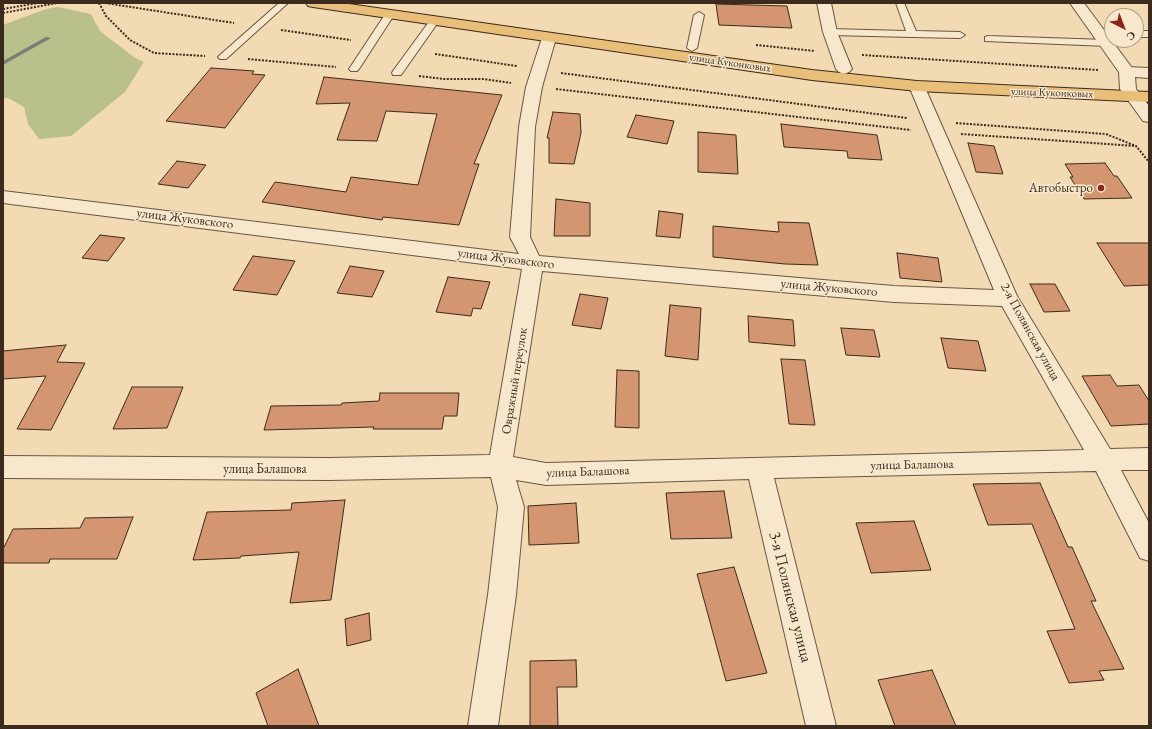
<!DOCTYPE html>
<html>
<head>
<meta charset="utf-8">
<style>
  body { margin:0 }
  #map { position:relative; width:1152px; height:729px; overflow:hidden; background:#f2dbb2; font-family:"EB Garamond",serif }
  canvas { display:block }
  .frame { position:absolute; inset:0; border:4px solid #3c2a1e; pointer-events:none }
  .north { position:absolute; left:1104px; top:8px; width:40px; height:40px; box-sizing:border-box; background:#f7e8cd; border:1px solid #ac9c87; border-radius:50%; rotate:138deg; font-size:11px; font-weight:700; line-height:16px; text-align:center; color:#3c2a1e }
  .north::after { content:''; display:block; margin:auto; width:14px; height:18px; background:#8f2418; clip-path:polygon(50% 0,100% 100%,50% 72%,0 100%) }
</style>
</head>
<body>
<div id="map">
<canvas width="1152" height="729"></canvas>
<div class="frame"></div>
<div class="north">С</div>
</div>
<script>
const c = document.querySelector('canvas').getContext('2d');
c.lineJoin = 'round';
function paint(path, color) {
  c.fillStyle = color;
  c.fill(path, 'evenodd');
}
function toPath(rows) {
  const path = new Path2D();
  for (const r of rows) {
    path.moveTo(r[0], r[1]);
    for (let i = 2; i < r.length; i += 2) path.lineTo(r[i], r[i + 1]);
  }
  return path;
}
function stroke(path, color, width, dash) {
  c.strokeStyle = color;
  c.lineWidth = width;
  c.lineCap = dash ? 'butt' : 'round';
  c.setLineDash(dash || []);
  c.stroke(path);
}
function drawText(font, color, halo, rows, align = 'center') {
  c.font = font + ' "EB Garamond",serif';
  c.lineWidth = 3;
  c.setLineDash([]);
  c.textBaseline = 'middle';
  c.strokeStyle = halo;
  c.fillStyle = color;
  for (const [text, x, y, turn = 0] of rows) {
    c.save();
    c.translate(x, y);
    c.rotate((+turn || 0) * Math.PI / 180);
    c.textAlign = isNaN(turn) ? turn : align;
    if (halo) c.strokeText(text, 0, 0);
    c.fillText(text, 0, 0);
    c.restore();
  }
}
paint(toPath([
  [58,7,91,14,100,31,135,58,144,62,125,92,71,136,39,139,28,124,24,107,8,98,3,98,3,25,46,9]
]), '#bac08c');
paint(toPath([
  [46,37,51,38,3,65,3,61,46,37]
]), '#768077');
const building = toPath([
  [716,4,787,6,792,28,719,25,716,4],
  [211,68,254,71,252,74,265,75,225,128,166,121,211,68],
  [324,77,502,95,474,164,479,164,459,225,383,217,382,220,262,202,275,182,346,192,351,177,418,185,437,114,386,111,377,141,337,140,350,103,316,104,324,77],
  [553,112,580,114,581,133,574,164,549,163,549,138,547,138,553,112],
  [636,115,674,121,667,144,627,137,636,115],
  [781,124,877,135,882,160,848,158,847,151,784,147,781,124],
  [698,132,736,135,738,174,698,172,698,132],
  [968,143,994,146,1003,174,976,172,968,143],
  [177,161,206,165,188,188,158,184,177,161],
  [1105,163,1114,176,1117,176,1132,198,1084,199,1070,177,1073,177,1065,164,1105,163],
  [556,199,590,203,590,236,554,236,556,199],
  [659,211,683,214,680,238,656,236,659,211],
  [778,222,809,223,818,265,785,264,713,257,713,226,779,232,778,222],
  [100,235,125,238,108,261,82,258,100,235],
  [1097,243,1149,243,1149,285,1124,286,1097,243],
  [897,253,938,258,942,282,900,278,897,253],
  [253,256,295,261,277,295,233,290,253,256],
  [350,266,384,271,372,297,337,293,350,266],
  [448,277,490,282,481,309,473,308,471,316,436,312,448,277],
  [1030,284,1055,284,1070,311,1044,312,1030,284],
  [580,294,608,298,601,329,572,325,580,294],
  [670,305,701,308,698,360,665,356,670,305],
  [748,316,793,320,795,346,749,342,748,316],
  [841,328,874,330,880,357,846,355,841,328],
  [941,338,978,341,986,371,948,368,941,338],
  [66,345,57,362,85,363,51,430,17,429,46,376,3,379,3,351,66,345],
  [781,359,805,360,815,425,789,424,781,359],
  [617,370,639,371,639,428,615,427,617,370],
  [1110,375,1117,386,1139,385,1149,401,1149,424,1111,426,1082,376,1110,375],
  [132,387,183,387,167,428,113,429,132,387],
  [380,393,459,393,457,416,444,416,442,429,373,429,374,427,264,430,271,406,341,405,342,403,379,401,380,393],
  [1040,483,1068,547,1072,547,1096,601,1091,601,1124,669,1099,671,1104,680,1069,683,1047,631,1075,629,1032,524,988,525,973,484,1040,483],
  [724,491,732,538,671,539,666,493,724,491],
  [345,500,331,600,290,603,299,552,241,556,240,558,193,560,207,512,291,510,292,503,345,500],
  [576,503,579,543,529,545,528,506,576,503],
  [133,517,117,559,50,559,49,563,3,563,3,549,13,529,80,528,85,518,133,517],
  [914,521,931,570,871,573,856,523,914,521],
  [734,567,767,673,726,681,697,574,734,567],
  [369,613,371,640,347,646,345,619,369,613],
  [576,660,577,687,557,687,558,726,530,726,530,661,576,660],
  [298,669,319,726,268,726,256,693,298,669],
  [932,670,956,726,895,726,878,680,932,670]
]);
paint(building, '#d39670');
stroke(building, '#3c2a1e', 1);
const service = toPath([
  [279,3,288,3,226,59,220,59,218,57,220,55,279,3],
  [896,3,904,3,916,31,960,32,965,35,960,38,912,37,830,35,825,32,830,29,906,31,896,3],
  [389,12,394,15,359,69,357,71,351,71,349,69,386,13,389,12],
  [699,12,704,15,697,48,692,51,687,48,694,15,699,12],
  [434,18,439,21,401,75,393,75,392,73,393,71,431,19,434,18],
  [1136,31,1149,31,1149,37,1136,37,1136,31],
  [988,36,1107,40,1112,43,1107,46,985,41,985,37,988,36]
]);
const minor = toPath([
  [817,3,831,3,837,32,852,69,849,72,844,74,839,72,836,69,823,32,817,3],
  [1070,3,1084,3,1135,72,1133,75,1121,75,1070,3],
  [549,34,554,35,556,38,542,87,535,127,530,237,539,256,894,286,994,290,909,86,911,83,917,81,923,83,1017,296,1110,449,1149,448,1149,470,1121,470,1149,523,1149,561,1140,558,1096,471,774,478,836,726,806,726,749,479,546,485,516,480,524,507,516,595,498,726,468,726,488,595,498,507,491,477,329,480,3,478,3,456,329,458,490,455,522,269,3,203,3,191,519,254,510,237,519,127,526,87,542,38,544,35,549,34],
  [542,271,894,302,1002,306,1084,450,546,463,513,457,542,271]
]);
const tertiary = toPath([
  [1127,67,1149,68,1149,78,1135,77,1136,89,1149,106,1149,122,1143,121,1120,89,1119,72,1121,69,1127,67]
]);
const primary = toPath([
  [306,3,342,3,812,70,917,81,1149,92,1149,102,917,91,812,80,313,7,308,6,306,3]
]);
stroke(service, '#6a5643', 2);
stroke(minor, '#6a5643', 2);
stroke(tertiary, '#6a5643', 2);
stroke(primary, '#3c2a1e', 2);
stroke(toPath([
  [99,3,106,16,130,40,154,53,205,56],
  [105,3,234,23],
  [3,9,38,3],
  [3,13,57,3],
  [281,30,351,40],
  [756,45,815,51],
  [435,54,517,66],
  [862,55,1098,70],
  [248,59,336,67],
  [561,73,907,118],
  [419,76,444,79,484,79,511,83],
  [556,89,911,130],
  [956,123,1106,134,1136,146,1149,162],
  [961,134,1136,146]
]), '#3c2a1e', 2, [2, 1.5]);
paint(service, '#f7e8cd');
paint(minor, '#f7e8cd');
paint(tertiary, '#f7e8cd');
paint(primary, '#e9be79');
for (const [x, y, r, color] of [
  [1101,188,4,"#8f2418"]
]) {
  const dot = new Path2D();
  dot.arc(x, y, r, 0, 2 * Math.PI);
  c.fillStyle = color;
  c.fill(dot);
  stroke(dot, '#f7e8cd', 1.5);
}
drawText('11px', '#3c2a1e', '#f7e8cd', [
  ["улица Куконковых",730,63,8],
  ["улица Куконковых",1052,93,2]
]);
drawText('13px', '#3c2a1e', '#f7e8cd', [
  ["Автобыстро",1093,188]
], 'right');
drawText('13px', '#3c2a1e', '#f7e8cd', [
  ["улица Жуковского",185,219,7],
  ["улица Жуковского",506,259,7],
  ["улица Жуковского",829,288,5],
  ["2-я Полянская улица",1030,332,61],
  ["Овражный переулок",515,381,-81],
  ["улица Балашова",912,465,-1],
  ["улица Балашова",265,469],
  ["улица Балашова",588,472,-2]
]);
drawText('16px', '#3c2a1e', '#f7e8cd', [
  ["3-я Полянская улица",790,597,76]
]);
</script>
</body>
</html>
